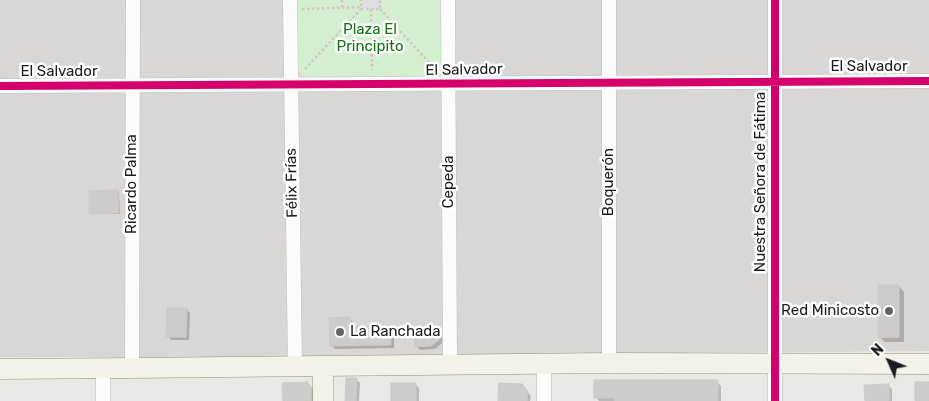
<!DOCTYPE html>
<html>
<head>
<meta charset="utf-8">
<style>
  body { margin:0 }
  #map { position:relative; width:929px; height:401px; overflow:hidden; background:#eae7e4; font-family:Rubik,sans-serif }
  canvas { display:block }
  .north { position:absolute; left:864px; top:336px; width:50px; height:50px; -webkit-text-stroke:4px #fff; paint-order:stroke; rotate:314deg; font-size:14px; font-weight:700; line-height:20px; text-align:center; color:#1c1c1c }
  .north::after { content:''; display:block; margin:auto; width:18px; height:22px; background:#1c1c1c; clip-path:polygon(50% 0,100% 100%,50% 72%,0 100%) }
</style>
</head>
<body>
<div id="map">
<canvas width="929" height="401"></canvas>
<div class="north">N</div>
</div>
<script>
const c = document.querySelector('canvas').getContext('2d');
c.lineJoin = 'round';
function paint(path, color) {
  c.fillStyle = color;
  c.fill(path, 'evenodd');
}
function toPath(rows) {
  const path = new Path2D();
  for (const r of rows) {
    path.moveTo(r[0], r[1]);
    for (let i = 2; i < r.length; i += 2) path.lineTo(r[i], r[i + 1]);
  }
  return path;
}
function stroke(path, color, width, dash) {
  c.strokeStyle = color;
  c.lineWidth = width;
  c.lineCap = dash ? 'butt' : 'round';
  c.setLineDash(dash || []);
  c.stroke(path);
}
function drawText(font, color, halo, rows, align = 'center') {
  c.font = font + ' Rubik,sans-serif';
  c.lineWidth = 5;
  c.setLineDash([]);
  c.textBaseline = 'middle';
  c.strokeStyle = halo;
  c.fillStyle = color;
  for (const [text, x, y, turn = 0] of rows) {
    c.save();
    c.translate(x, y);
    c.rotate((+turn || 0) * Math.PI / 180);
    c.textAlign = isNaN(turn) ? turn : align;
    if (halo) c.strokeText(text, 0, 0);
    c.fillText(text, 0, 0);
    c.restore();
  }
}
paint(toPath([
  [0,0,929,0,929,351,305,357,0,357]
]), '#d9d7d6');
paint(toPath([
  [297,0,443,0,443,64,441,70,437,74,431,77,309,78,302,75,298,71,297,66]
]), '#d3efd0');
paint(toPath([
  [361,0,380,0,380,9,361,9]
]), '#dfdee3');
paint(toPath([
  [118,191,119,193,120,214,92,214,90,213],
  [899,286,904,292,904,342,885,342,879,337],
  [187,310,190,313,189,340,171,340,168,336],
  [350,319,353,322,353,328,391,327,394,331,394,348,335,349,331,345],
  [438,327,441,331,442,343,435,349,420,350,416,346],
  [357,380,360,383,359,401,346,401],
  [717,382,721,386,721,401,599,401,595,397],
  [307,383,316,392,316,401,284,401],
  [415,384,419,388,419,401,392,401],
  [888,385,892,389,892,401,866,401],
  [525,389,531,396,530,401,500,401]
]), '#0003');
const building = toPath([
  [118,190,119,213,89,214,89,191,118,190],
  [878,285,899,285,899,337,878,338,878,285],
  [167,308,187,308,186,337,166,337,167,308],
  [350,317,351,327,391,326,391,345,330,346,329,318,350,317],
  [438,326,439,340,431,346,415,347,414,327,438,326],
  [346,378,357,378,356,401,345,401,346,378],
  [594,380,718,380,718,401,615,401,615,398,594,398,594,380],
  [307,382,311,386,311,401,283,401,282,383,307,382],
  [915,382,929,382,929,401,915,401,915,382],
  [391,383,416,383,416,401,391,401,391,383],
  [499,383,522,384,528,391,527,401,498,401,499,383],
  [889,384,889,401,865,401,864,385,889,384]
]);
paint(building, '#ceccca');
stroke(building, '#cdc9c6', 1);
const street = toPath([
  [290,0,295,367],
  [448,0,450,364],
  [609,0,609,363],
  [0,86,929,81],
  [544,364,544,401],
  [132,368,133,0],
  [103,369,103,401],
  [775,401,775,0]
]);
const secondary = toPath([
  [323,366,323,401],
  [0,369,132,368,609,363,929,364]
]);
stroke(street, '#c0bebd', 15);
stroke(secondary, '#93917e', 21);
stroke(toPath([
  [342,0,342,7],
  [302,9,361,7],
  [361,9,380,9,380,0],
  [371,9,372,70],
  [380,9,435,69],
  [305,69,361,9,361,0]
]), '#d4c6c5', 2.5, [2.5, 2.5]);
stroke(street, '#fcfbfb', 14);
stroke(secondary, '#f2f1ea', 20);
stroke(toPath([
  [0,86,929,81],
  [775,401,775,0]
]), '#d6006c', 8);
for (const [x, y, r, color] of [
  [889,311,5,"#646362"],
  [340,332,5,"#646362"]
]) {
  const dot = new Path2D();
  dot.arc(x, y, r, 0, 2 * Math.PI);
  c.fillStyle = color;
  c.fill(dot);
  stroke(dot, '#fff', 2);
}
drawText('15px', '#137112', '#fff', [
  ["Plaza El",370,30],
  ["Principito",370,47]
]);
drawText('15px', '#1c1c1c', '#fff', [
  ["El Salvador",869,67],
  ["El Salvador",464,70,-1],
  ["El Salvador",59,72],
  ["Cepeda",449,182,-90],
  ["Boquerón",609,182,-90],
  ["Nuestra Señora de Fátima",761,182,-90],
  ["Félix Frías",292,183,-91],
  ["Ricardo Palma",132,184,-90]
]);
drawText('15px', '#1c1c1c', '#fff', [
  ["Red Minicosto",879,311],
  ["La Ranchada",350,332,"left"]
], 'right');
</script>
</body>
</html>
